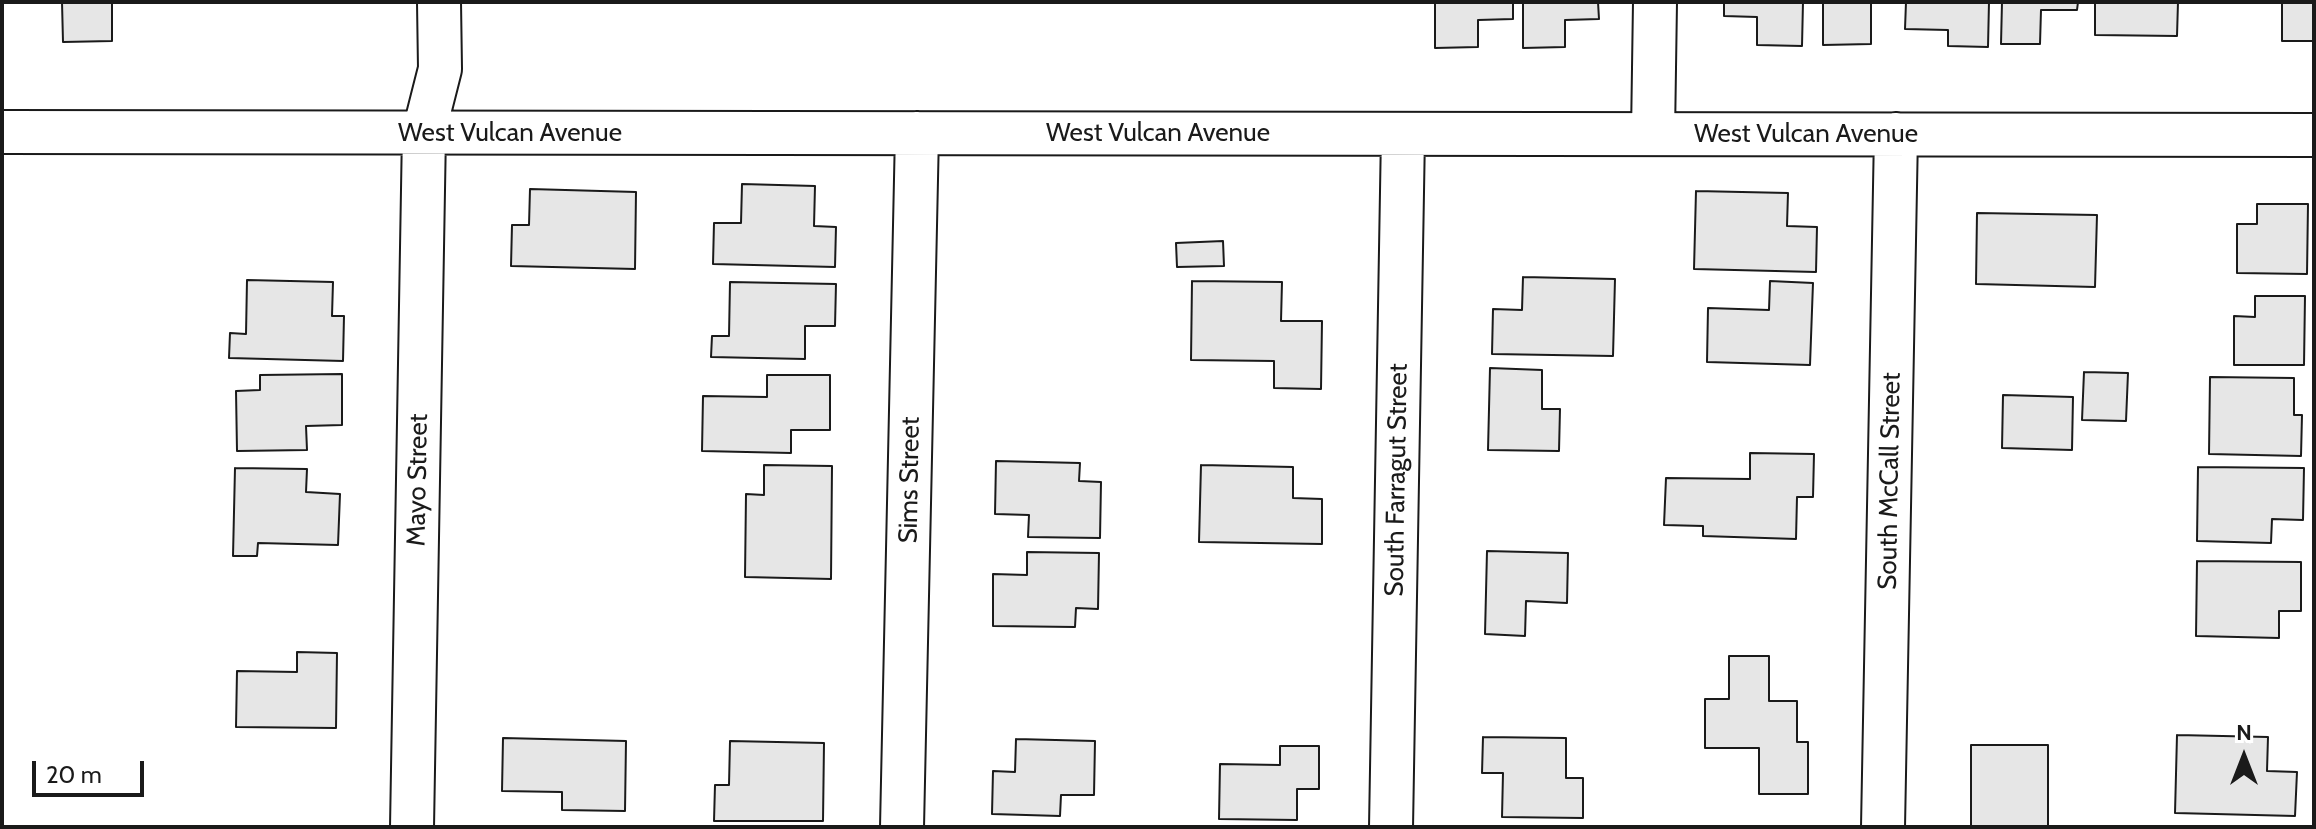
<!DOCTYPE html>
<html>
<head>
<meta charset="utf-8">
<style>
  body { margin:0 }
  #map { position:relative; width:2316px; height:829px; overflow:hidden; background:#fff; font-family:Cabin,sans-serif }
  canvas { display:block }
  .frame { position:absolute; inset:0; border:4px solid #1a1a1a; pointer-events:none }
  .north { position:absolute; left:2204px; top:717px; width:80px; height:80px; -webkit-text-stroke:6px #fff; paint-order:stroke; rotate:0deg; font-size:22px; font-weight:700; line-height:32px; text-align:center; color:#1a1a1a }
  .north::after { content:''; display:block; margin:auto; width:28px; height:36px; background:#1a1a1a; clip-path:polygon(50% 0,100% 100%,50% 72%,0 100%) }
  .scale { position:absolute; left:32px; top:761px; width:112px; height:36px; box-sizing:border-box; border:4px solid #1a1a1a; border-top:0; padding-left:10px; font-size:24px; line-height:28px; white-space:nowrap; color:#1a1a1a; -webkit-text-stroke:6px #fff; paint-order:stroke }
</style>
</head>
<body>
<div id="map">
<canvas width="2316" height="829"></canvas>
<div class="frame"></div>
<div class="north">N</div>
<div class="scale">20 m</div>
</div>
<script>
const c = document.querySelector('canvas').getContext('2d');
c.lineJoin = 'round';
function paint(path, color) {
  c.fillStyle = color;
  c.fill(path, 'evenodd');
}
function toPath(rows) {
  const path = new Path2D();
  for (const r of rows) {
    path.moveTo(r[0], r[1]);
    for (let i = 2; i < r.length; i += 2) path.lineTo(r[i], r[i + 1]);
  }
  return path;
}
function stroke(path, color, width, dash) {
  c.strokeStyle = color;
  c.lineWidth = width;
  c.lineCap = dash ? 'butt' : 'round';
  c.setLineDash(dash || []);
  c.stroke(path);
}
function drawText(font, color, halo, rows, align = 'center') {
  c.font = font + ' Cabin,sans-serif';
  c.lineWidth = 6;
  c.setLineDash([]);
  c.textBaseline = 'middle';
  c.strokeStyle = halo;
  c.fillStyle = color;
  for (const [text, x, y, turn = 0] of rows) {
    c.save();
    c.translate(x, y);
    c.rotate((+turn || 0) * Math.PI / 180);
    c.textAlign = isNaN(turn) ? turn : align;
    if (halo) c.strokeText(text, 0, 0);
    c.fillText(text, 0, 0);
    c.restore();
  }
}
const building = toPath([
  [62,2,112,2,112,41,63,42,62,2],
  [1435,2,1513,2,1513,19,1478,20,1478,47,1435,48,1435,2],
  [1523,2,1598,2,1599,19,1565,20,1565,47,1523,48,1523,2],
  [1724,2,1803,2,1802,46,1757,45,1757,17,1724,16,1724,2],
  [1823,2,1894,2,1871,3,1871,44,1823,45,1823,2],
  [1906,2,1989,2,1988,47,1948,46,1948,30,1905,29,1906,2],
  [2002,2,2078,2,2077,10,2041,10,2040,44,2001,44,2002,2],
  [2095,2,2178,2,2177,36,2095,35,2095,2],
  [2282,2,2314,2,2314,41,2282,41,2282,2],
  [742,184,815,186,814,226,836,227,835,267,713,264,714,223,741,223,742,184],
  [530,189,636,192,635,269,511,266,512,225,529,225,530,189],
  [1696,191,1788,193,1787,226,1817,227,1816,272,1694,269,1696,191],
  [2257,204,2308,204,2307,274,2237,273,2237,224,2257,224,2257,204],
  [1977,213,2097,215,2095,287,1976,284,1977,213],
  [1223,241,1224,266,1177,267,1176,243,1223,241],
  [1523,277,1615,279,1613,356,1492,354,1493,309,1522,310,1523,277],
  [247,280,333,282,332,316,344,316,343,361,229,358,230,333,246,334,247,280],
  [1192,281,1282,282,1281,321,1322,321,1321,389,1274,388,1274,361,1191,360,1192,281],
  [1770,281,1813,283,1810,365,1707,362,1708,308,1769,310,1770,281],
  [730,282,836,284,835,326,805,326,805,359,711,357,712,336,729,336,730,282],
  [2255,296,2305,296,2304,365,2234,365,2234,316,2255,317,2255,296],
  [1490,368,1542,370,1542,409,1560,409,1559,451,1488,450,1490,368],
  [2084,372,2128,373,2126,421,2082,420,2084,372],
  [342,374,342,425,306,426,307,450,237,451,236,391,260,390,260,375,342,374],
  [767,375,830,375,830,430,791,430,791,453,702,451,703,396,767,397,767,375],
  [2210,377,2294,378,2294,415,2302,415,2301,456,2209,454,2210,377],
  [2003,395,2073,397,2072,450,2002,448,2003,395],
  [1750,453,1814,454,1813,497,1797,497,1796,539,1703,536,1703,526,1664,525,1666,478,1750,479,1750,453],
  [996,461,1080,463,1079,481,1101,482,1100,538,1028,537,1029,515,995,514,996,461],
  [764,465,832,466,831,579,745,577,746,494,764,495,764,465],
  [1201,465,1293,467,1293,498,1322,499,1322,544,1199,542,1201,465],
  [2198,467,2304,468,2303,520,2272,519,2271,543,2197,541,2198,467],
  [235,468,307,469,306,492,340,494,338,545,258,543,257,556,233,556,235,468],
  [1487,551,1568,553,1567,603,1526,601,1525,636,1485,634,1487,551],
  [1027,552,1099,553,1098,609,1076,608,1075,627,993,626,993,574,1027,575,1027,552],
  [2197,561,2301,562,2301,611,2279,611,2279,638,2196,636,2197,561],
  [297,652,337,653,336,728,236,727,237,671,297,672,297,652],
  [1729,656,1769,656,1769,701,1797,701,1797,742,1808,742,1808,794,1759,794,1759,748,1705,748,1705,699,1729,699,1729,656],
  [2177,735,2268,737,2267,771,2297,772,2295,816,2175,813,2177,735],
  [1483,737,1566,738,1566,778,1583,778,1583,818,1502,817,1503,773,1482,773,1483,737],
  [503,738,626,741,625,811,562,810,562,792,502,791,503,738],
  [1016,739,1095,741,1094,795,1061,795,1060,816,992,814,993,771,1015,772,1016,739],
  [730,741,824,743,823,821,714,821,715,785,729,785,730,741],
  [1971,745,2048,745,2048,827,1971,827,1971,745],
  [1280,746,1319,746,1319,789,1297,789,1297,820,1219,819,1220,764,1280,765,1280,746]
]);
paint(building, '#e6e6e6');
stroke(building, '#1a1a1a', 2);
const minor = toPath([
  [2,132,2314,135],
  [1653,134,1655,2],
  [412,827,424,132,440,69,439,2],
  [902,827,917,133],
  [1391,827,1403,134],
  [1883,827,1896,134]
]);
stroke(minor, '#1a1a1a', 46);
stroke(minor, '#fff', 42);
drawText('26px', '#1a1a1a', '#fff', [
  ["West Vulcan Avenue",510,133],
  ["West Vulcan Avenue",1158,133],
  ["West Vulcan Avenue",1806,134],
  ["Mayo Street",418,480,-89],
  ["Sims Street",910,480,-89],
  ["South Farragut Street",1397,480,-89],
  ["South McCall Street",1890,481,-89]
]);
</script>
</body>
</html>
